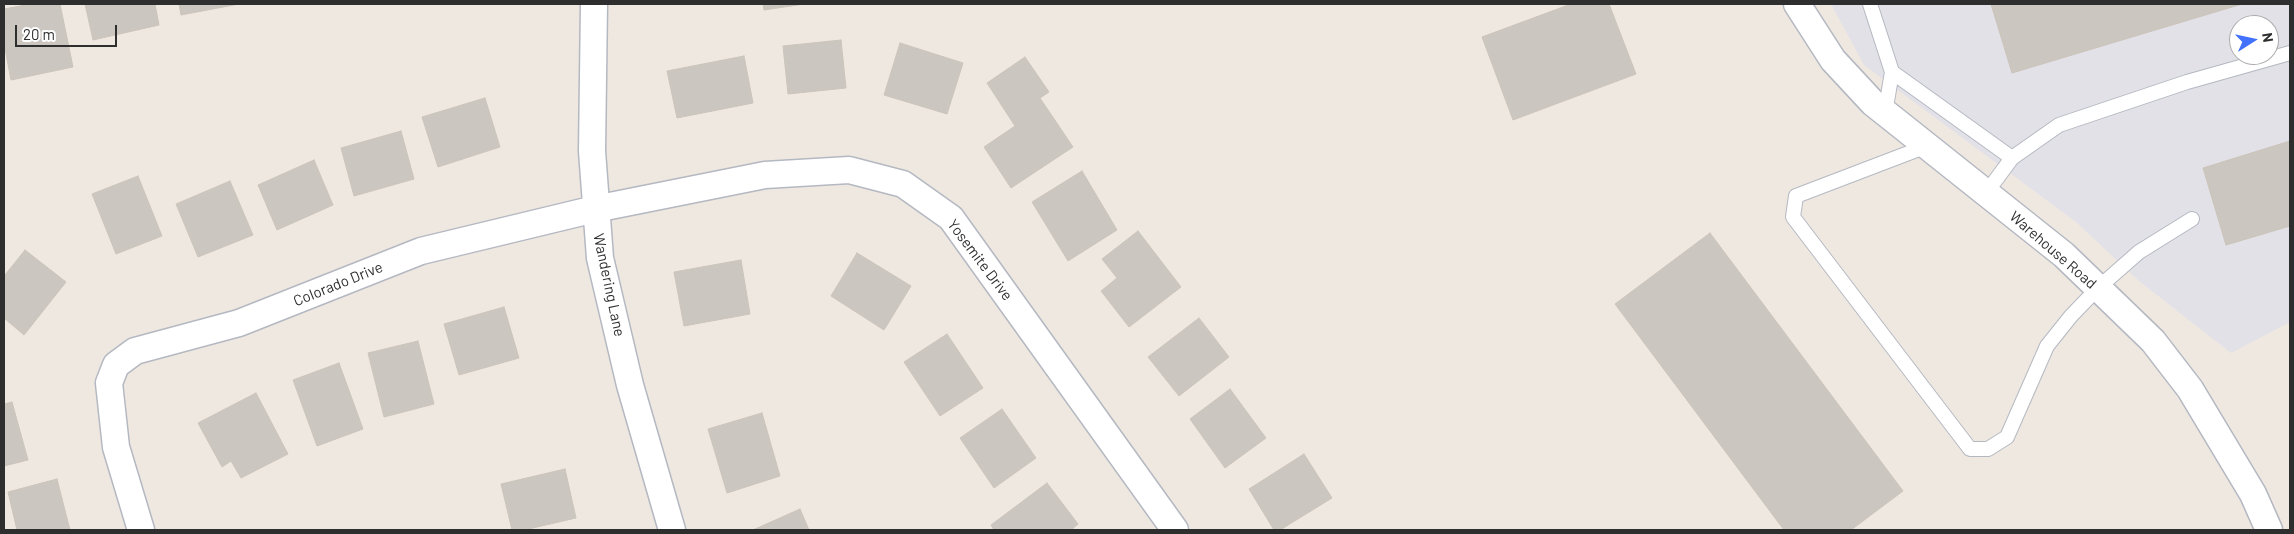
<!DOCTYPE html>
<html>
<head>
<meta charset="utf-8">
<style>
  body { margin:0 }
  #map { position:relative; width:2294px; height:534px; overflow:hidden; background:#efe8e1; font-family:Barlow,sans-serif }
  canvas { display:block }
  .frame { position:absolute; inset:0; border:5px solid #2e2e2e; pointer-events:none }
  .north { position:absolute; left:2229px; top:15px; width:50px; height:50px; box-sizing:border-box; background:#fff; border:1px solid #ababab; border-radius:50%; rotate:80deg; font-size:14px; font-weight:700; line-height:20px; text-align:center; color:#2e2e2e }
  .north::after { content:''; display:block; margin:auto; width:18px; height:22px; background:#4271fb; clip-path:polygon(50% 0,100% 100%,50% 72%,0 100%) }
  .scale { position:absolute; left:15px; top:25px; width:102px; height:22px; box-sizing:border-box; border:2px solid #2e2e2e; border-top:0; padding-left:6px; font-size:15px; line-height:18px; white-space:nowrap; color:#2e2e2e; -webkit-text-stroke:4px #fff; paint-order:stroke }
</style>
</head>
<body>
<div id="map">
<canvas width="2294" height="534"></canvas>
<div class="frame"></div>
<div class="north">N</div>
<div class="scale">20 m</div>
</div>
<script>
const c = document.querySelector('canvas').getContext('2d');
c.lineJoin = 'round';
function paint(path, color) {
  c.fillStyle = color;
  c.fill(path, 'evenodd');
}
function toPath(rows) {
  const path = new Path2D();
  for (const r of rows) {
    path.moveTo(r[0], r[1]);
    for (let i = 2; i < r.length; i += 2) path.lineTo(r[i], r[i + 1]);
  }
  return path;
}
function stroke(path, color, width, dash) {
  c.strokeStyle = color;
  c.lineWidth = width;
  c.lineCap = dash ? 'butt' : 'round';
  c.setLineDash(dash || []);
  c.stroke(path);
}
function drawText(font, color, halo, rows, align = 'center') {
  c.font = font + ' Barlow,sans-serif';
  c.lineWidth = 4;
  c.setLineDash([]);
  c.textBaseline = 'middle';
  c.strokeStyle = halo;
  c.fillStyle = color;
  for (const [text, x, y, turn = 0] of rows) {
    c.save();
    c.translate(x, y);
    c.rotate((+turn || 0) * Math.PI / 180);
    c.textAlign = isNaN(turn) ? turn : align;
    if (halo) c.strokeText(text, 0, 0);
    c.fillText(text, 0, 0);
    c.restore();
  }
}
paint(toPath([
  [1831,4,2290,4,2290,322,2231,353,2139,281,2076,222,1864,65],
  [2239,25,2269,25,2269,55,2239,55]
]), '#e2e1e8');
const building = toPath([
  [31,4,60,4,73,67,11,80,4,43,4,9,31,4],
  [85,4,155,4,159,25,93,40,85,4],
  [179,4,239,4,181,15,179,4],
  [763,4,804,4,764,10,763,4],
  [1571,4,1609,4,1636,74,1513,120,1482,37,1571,4],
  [1991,4,2242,4,2012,73,1991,4],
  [841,40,846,88,788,94,783,46,841,40],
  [900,43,963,63,947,114,884,95,900,43],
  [744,56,753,103,677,118,667,71,744,56],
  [1025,57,1049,92,1040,98,1073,147,1011,188,984,147,1015,126,987,83,1025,57],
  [485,98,500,147,438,167,422,117,485,98],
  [401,131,414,179,354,196,341,148,401,131],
  [2290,141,2290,226,2226,245,2203,168,2290,141],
  [314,160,333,205,277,230,258,185,314,160],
  [1082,171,1117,230,1068,261,1032,202,1082,171],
  [138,176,162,236,116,254,92,194,138,176],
  [230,181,253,235,198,257,176,204,230,181],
  [1138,231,1181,287,1129,327,1101,291,1117,278,1102,259,1138,231],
  [1710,233,1903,491,1851,530,1784,530,1615,304,1710,233],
  [25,250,66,282,24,335,4,318,4,274,5,275,25,250],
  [857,253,911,286,884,330,831,296,857,253],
  [741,260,750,314,684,326,674,272,741,260],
  [504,307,519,358,459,375,444,324,504,307],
  [1199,318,1229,357,1179,396,1148,357,1199,318],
  [947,334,983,388,940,416,904,362,947,334],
  [418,341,434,404,384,417,368,353,418,341],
  [339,363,363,429,317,446,293,380,339,363],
  [1230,389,1266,438,1225,468,1190,419,1230,389],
  [256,393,288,454,241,478,231,461,222,467,198,423,256,393],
  [12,402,28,460,4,466,4,404,12,402],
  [1002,409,1036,458,994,488,960,438,1002,409],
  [762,413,780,476,727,493,708,429,762,413],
  [1304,454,1332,498,1280,530,1274,530,1249,489,1304,454],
  [565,469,576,518,524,530,512,530,501,484,565,469],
  [57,479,70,530,17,530,8,492,57,479],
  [1047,483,1078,524,1071,530,994,530,991,525,1047,483],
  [800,509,809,530,753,530,800,509]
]);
paint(building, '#cbc6bf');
stroke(building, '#cbc4ba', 1);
const service = toPath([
  [1870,4,1892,72,1885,113],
  [1892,72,2012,158,1986,193],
  [1927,146,1796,196,1793,217,1970,449,1988,449,2007,437,2047,346,2071,316,2098,288,2139,252,2192,219],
  [2012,158,2059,125,2187,82,2290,53]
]);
const minor = toPath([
  [594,4,592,151,600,258,630,385,672,530],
  [1797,4,1833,60,1873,103,2064,255,2153,341,2190,389,2253,494,2269,530],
  [141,530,116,447,109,383,116,365,135,351,239,323,421,251,595,209,765,175,849,170,903,184,951,218,1175,530]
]);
stroke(service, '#b4b8c1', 16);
stroke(minor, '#b4b8c1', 29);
stroke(service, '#fff', 14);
stroke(minor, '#fff', 26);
drawText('15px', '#2e2e2e', '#fff', [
  ["Warehouse Road",2053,250,41],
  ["Yosemite Drive",980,260,53],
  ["Colorado Drive",338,284,-22],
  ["Wandering Lane",609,285,78]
]);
</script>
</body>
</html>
